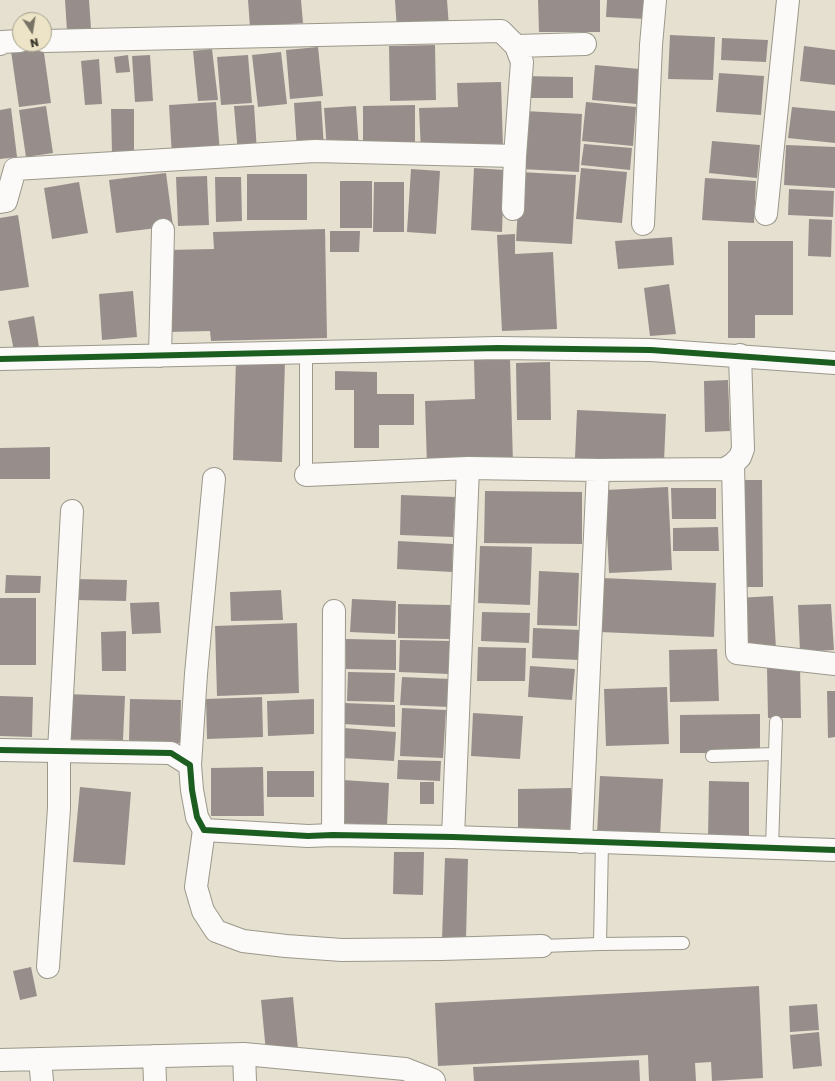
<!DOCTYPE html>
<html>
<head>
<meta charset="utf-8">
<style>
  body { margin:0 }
  #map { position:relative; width:835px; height:1081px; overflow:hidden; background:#e5e0cf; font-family:"Golos Text",sans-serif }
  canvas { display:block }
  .north { position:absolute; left:12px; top:12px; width:40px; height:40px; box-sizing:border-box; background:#ede4c7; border:1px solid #a59f89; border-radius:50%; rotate:168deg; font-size:11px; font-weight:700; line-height:16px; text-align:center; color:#3a372c }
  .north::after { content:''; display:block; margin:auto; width:14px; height:18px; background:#767265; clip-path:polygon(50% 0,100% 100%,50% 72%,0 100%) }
</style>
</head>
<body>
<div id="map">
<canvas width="835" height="1081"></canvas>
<div class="north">N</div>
</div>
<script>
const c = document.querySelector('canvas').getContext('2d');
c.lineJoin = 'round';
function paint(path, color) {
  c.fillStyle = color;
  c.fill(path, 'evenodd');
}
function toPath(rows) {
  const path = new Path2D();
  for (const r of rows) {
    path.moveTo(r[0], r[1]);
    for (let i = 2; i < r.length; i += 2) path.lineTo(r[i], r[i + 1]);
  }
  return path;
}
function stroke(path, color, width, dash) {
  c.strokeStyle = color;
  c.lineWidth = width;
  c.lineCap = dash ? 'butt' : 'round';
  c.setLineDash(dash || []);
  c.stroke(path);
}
paint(toPath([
  [65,0,89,0,91,29,67,31],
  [248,0,301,0,303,23,250,27],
  [395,0,447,0,449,27,397,31],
  [538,0,600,0,600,32,539,32],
  [607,0,647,0,646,19,606,17],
  [670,35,715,37,713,80,668,79],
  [722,38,768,40,766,62,721,60],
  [435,45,436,100,390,101,389,46],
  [43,46,51,103,19,107,11,51],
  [804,46,835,50,835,85,800,81],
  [318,47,323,96,290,99,286,50],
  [212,49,218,100,198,101,193,51],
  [281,52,287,104,258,107,252,55],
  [128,55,130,72,116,73,114,57],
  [150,55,153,101,135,102,132,56],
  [248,55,252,103,221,105,217,57],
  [99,59,102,104,85,105,81,61],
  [595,65,640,69,637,104,592,100],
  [719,73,764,76,761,115,716,112],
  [524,76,573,77,573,98,524,98],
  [501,82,503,149,421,152,419,108,458,107,457,83],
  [321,101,324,148,297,150,294,103],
  [216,102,220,153,172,157,169,105],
  [586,102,636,107,633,146,582,141],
  [254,105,257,152,238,154,234,106],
  [415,105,415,151,363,152,363,106],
  [46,106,53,153,26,157,19,110],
  [356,106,359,149,327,151,324,108],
  [792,107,835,111,835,143,788,138],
  [11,108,17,157,0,159,0,110],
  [111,109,134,109,134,154,112,154],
  [524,111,582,114,579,172,521,169],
  [712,141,760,145,757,178,709,173],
  [584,144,632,148,630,170,581,165],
  [786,145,835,147,835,188,784,185],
  [474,168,504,170,502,232,471,230],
  [581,168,627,172,622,223,576,219],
  [411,169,440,171,436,234,407,232],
  [520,172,576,175,572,244,516,241],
  [166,173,173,226,116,233,109,180],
  [247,174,307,174,307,220,247,220],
  [207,176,209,225,178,226,176,177],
  [215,177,241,177,242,221,216,222],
  [705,178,756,181,754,223,702,220],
  [340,181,372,181,372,228,340,228],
  [79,182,88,233,52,239,44,188],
  [374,182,404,182,404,232,373,232],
  [789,189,834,191,833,217,788,215],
  [18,215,29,287,0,291,0,218],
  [809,219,832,220,831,257,808,256],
  [325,229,327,338,211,341,210,331,169,332,167,250,214,249,213,232],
  [330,231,360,231,359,252,330,252],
  [515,234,515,254,553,252,557,329,502,331,497,235],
  [672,237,674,265,618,269,615,241],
  [728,241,793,241,793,315,755,315,755,338,728,338],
  [669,284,676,334,650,336,644,288],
  [133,291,137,337,102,340,99,294],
  [34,316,39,347,14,351,8,321],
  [510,359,513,463,427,466,425,401,475,399,474,360],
  [236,360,285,361,282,462,233,460],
  [550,362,551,420,517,420,516,363],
  [335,371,377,372,377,394,414,394,414,425,379,425,379,448,354,448,354,390,335,390],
  [728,380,730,431,705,432,704,381],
  [577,410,666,414,664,462,575,458],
  [50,447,50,479,0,479,0,448],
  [738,480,762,480,763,587,739,587],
  [668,487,672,570,609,573,605,490],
  [671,488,716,488,716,519,672,519],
  [485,491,582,492,582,544,484,543],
  [401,495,455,497,453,537,400,535],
  [718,527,719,551,673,551,673,528],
  [398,541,453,544,452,572,397,569],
  [480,546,532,547,530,605,478,603],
  [539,571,579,573,577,626,537,625],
  [6,575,41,576,40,593,5,593],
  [602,578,716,583,714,637,600,632],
  [74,579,127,580,126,601,74,600],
  [281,590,283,620,231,621,230,592],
  [773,596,776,649,740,651,737,598],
  [0,598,36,598,36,665,0,665],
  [352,599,396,601,395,634,350,632],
  [159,602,161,633,132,634,130,603],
  [398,604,450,605,450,639,398,638],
  [831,604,834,650,800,652,798,605],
  [482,612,530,613,529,643,481,641],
  [297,623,299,693,217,696,215,626],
  [533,628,581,630,580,660,532,658],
  [126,631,126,671,102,671,101,632],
  [346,639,396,640,396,670,346,669],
  [400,640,451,641,449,674,399,672],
  [478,647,526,648,525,681,477,681],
  [717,649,719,701,670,702,669,650],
  [530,666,575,669,572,700,528,697],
  [800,666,801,718,768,718,767,667],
  [348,672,395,673,394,702,347,701],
  [402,677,451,679,450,707,400,705],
  [667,687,669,744,606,746,604,689],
  [827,691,835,691,835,737,828,738],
  [64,694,125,696,123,740,63,739],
  [0,696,33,697,32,737,0,736],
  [262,697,263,737,207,739,206,699],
  [130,699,181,700,180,743,129,742],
  [314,699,314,734,268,736,267,701],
  [344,703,395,705,395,727,343,724],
  [402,708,446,710,443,758,400,756],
  [473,713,523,716,520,759,471,756],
  [760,714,760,753,680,753,680,715],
  [344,728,396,732,394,761,342,758],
  [398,760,441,761,440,781,397,779],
  [263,767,264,816,211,816,211,768],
  [267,771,314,771,314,797,267,797],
  [600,776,663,779,660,837,597,834],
  [343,780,389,783,387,826,341,823],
  [709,781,749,782,749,839,708,839],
  [420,782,434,782,434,804,420,804],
  [80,787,131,792,125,865,73,862],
  [571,788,572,836,518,837,518,789],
  [394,852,424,852,423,895,393,894],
  [445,858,468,859,466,939,442,939],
  [31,967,37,996,20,1000,13,971],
  [759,986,763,1078,712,1081,711,1062,695,1063,696,1081,649,1081,648,1055,438,1066,435,1003],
  [293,997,298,1049,266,1052,261,1000],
  [817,1004,819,1030,790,1032,789,1006],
  [819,1032,822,1066,793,1069,790,1035],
  [639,1060,640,1081,474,1081,473,1067]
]), '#978e8c');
const service = toPath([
  [306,475,306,352],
  [712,756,775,754],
  [772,848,776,722],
  [600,944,683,943],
  [542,946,600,944,602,842]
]);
const minor = toPath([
  [44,41,501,31,516,46,585,44],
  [0,44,2,42,20,41],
  [0,202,6,201,15,169,315,151,515,156,522,62,516,46],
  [513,209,515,156],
  [766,214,788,0],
  [643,224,651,45,655,0],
  [160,356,163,230],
  [0,359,498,348,651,350,835,363],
  [733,464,737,653,835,664],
  [306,475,468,468],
  [190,765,196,674,214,479],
  [204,830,196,887,203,911,216,931,243,941,286,946,342,950,442,949,542,946],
  [333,835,334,611],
  [453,837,468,468,598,470,725,469,733,464,740,457,743,449,740,355],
  [581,842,598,470],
  [48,967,59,808,59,751,72,511],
  [244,1054,405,1069,433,1080,434,1081],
  [154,1056,155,1081],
  [40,1059,42,1081],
  [0,1060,244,1054,245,1081]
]);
const tertiary = toPath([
  [0,750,171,753,190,765,192,790,197,817,204,830,308,836,333,835,453,837,835,850]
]);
stroke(service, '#9b988b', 14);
stroke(minor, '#9b988b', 24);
stroke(tertiary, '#9b988b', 24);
stroke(service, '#fbfaf8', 12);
stroke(minor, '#fbfaf8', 22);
stroke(tertiary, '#fbfaf8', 22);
stroke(toPath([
  [0,359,498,348,651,350,835,363],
  [0,750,171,753,190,765,192,790,197,817,204,830,308,836,333,835,453,837,835,850]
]), '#1b5e20', 6);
</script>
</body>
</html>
